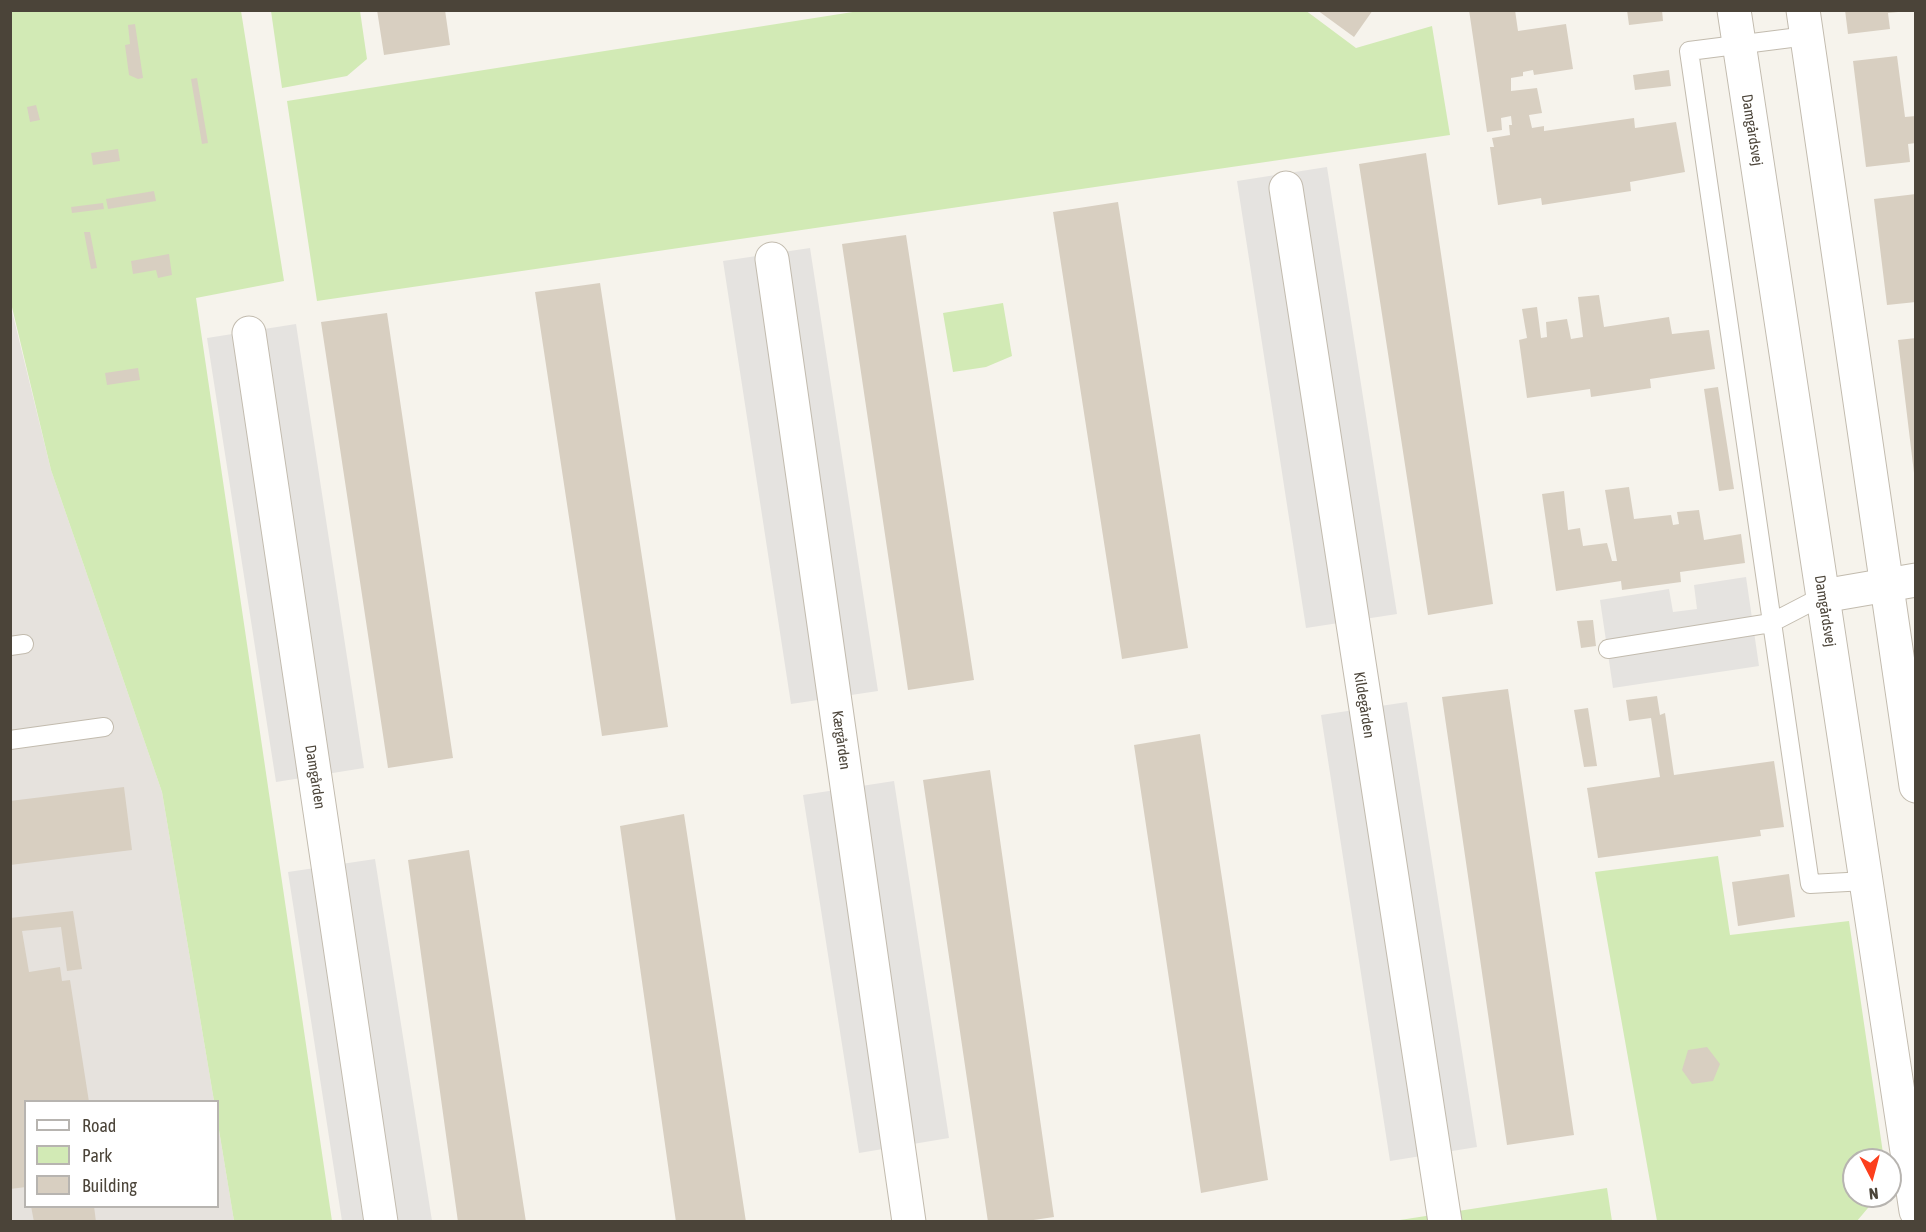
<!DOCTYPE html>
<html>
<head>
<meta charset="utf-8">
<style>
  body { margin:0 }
  #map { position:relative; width:1926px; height:1232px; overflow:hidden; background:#f6f3ec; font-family:"Asap Condensed",sans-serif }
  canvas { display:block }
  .frame { position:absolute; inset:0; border:12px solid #4b4439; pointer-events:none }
  .legend { position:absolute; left:24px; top:1100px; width:195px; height:108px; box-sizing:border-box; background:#fff; border:2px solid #b7b4b0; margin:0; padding:8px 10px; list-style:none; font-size:18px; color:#4b4439 }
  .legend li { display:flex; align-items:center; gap:12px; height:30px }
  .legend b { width:30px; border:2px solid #b7b4b0 }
  .north { position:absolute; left:1842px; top:1148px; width:60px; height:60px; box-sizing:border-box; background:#fff; border:2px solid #b7b4b0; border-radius:50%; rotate:174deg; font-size:16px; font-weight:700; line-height:24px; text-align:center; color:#4b4439 }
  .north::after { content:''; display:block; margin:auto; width:21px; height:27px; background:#fc3f1d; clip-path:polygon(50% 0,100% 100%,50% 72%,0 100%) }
</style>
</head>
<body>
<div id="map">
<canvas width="1926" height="1232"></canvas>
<div class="frame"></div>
<ul class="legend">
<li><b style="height:8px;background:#fff"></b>Road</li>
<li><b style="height:16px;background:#d2eab5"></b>Park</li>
<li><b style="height:16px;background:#d8cfc1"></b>Building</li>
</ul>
<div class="north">N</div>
</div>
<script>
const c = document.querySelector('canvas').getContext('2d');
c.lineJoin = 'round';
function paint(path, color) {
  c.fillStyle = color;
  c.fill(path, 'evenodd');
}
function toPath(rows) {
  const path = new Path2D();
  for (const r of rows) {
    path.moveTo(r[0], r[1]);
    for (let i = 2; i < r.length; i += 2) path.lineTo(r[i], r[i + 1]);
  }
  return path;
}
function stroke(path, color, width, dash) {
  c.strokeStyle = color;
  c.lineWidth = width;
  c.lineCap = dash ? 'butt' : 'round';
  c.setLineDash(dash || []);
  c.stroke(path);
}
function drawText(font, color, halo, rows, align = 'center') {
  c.font = font + ' "Asap Condensed",sans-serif';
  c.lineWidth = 5;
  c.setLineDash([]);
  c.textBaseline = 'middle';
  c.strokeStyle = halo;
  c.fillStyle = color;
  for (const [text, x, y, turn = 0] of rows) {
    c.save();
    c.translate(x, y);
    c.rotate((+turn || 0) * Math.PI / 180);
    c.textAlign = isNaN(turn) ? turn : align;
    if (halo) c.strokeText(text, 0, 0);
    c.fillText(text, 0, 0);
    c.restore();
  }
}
paint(toPath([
  [10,303,51,470,162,792,214,1101,26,1102,26,1206,218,1206,218,1124,234,1221,11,1221]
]), '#e6e2dd');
paint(toPath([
  [1305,10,1356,48,1432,26,1450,135,317,301,287,101,859,11],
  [10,11,241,11,284,281,196,298,332,1221,234,1221,218,1124,218,1102,214,1101,162,792,51,470,11,303],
  [271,11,360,11,367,59,347,76,282,88],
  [1003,303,1012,356,986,367,953,372,943,313],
  [1718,856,1730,935,1849,921,1884,1160,1854,1160,1854,1196,1878,1196,1857,1221,1657,1221,1595,872],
  [1607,1188,1612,1221,1387,1222]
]), '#d2eab5');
paint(toPath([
  [1327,167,1397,614,1306,628,1237,181],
  [810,248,878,691,791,704,723,261],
  [296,324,364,768,276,782,207,338],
  [1746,577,1759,666,1613,688,1600,600,1669,589,1673,612,1697,609,1694,585],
  [1407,702,1477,1147,1390,1161,1321,715],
  [894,781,949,1138,859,1153,803,795],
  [375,859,432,1221,342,1221,288,872]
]), '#e5e3e0');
paint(toPath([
  [377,10,445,10,450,45,384,55],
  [1317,10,1373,10,1354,37],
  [1469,10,1515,10,1518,31,1566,24,1573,69,1534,75,1533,70,1523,72,1523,76,1511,78,1511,91,1537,88,1542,113,1529,115,1532,128,1544,126,1544,131,1634,118,1635,128,1676,122,1685,172,1630,182,1631,191,1542,205,1541,198,1498,205,1490,147,1494,147,1492,138,1510,135,1509,125,1512,125,1511,116,1501,118,1502,130,1487,132],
  [1627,10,1662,10,1663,21,1629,25],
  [1845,10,1897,10,1898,12,1888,13,1890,29,1848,34],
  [135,24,143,78,138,79,129,75,125,45,130,44,128,25],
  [1897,56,1905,117,1916,116,1916,143,1908,144,1910,162,1866,167,1853,61],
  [1669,70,1671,86,1635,90,1633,75],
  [197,78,208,143,202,144,191,79],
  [36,105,40,120,30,122,27,107],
  [118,149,120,161,93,165,91,153],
  [1426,153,1493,604,1428,615,1359,164],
  [154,191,156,201,108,209,106,199],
  [1916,194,1916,302,1887,305,1874,199],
  [1118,202,1188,648,1122,659,1053,212],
  [103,203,104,209,72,213,71,207],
  [84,232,90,232,97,268,91,269],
  [906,235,974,680,908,690,842,244],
  [169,254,172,275,158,278,156,270,133,274,131,261],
  [600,283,668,727,602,736,535,292],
  [1599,295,1604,327,1669,317,1672,334,1709,330,1715,369,1650,379,1651,388,1591,397,1590,389,1527,398,1519,340,1527,338,1522,309,1537,307,1541,338,1547,337,1546,322,1567,319,1571,339,1583,337,1578,297],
  [387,313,453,758,388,768,321,322],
  [1916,338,1916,472,1914,473,1898,340],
  [138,368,140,380,107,385,105,373],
  [1718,387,1734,489,1719,491,1704,389],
  [1629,487,1634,519,1671,515,1673,525,1679,524,1677,512,1699,510,1704,540,1741,534,1745,563,1680,572,1681,582,1622,590,1621,581,1556,591,1542,494,1564,491,1568,530,1580,528,1583,546,1607,543,1612,561,1617,561,1605,490],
  [1593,620,1596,646,1581,648,1577,621],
  [1508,689,1574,1135,1507,1145,1442,697],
  [1657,696,1660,715,1665,713,1674,775,1774,761,1784,827,1760,830,1761,836,1598,858,1587,788,1660,777,1651,718,1629,721,1626,700],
  [1588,708,1597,766,1584,767,1574,710],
  [1200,734,1268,1180,1201,1193,1134,745],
  [990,770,1054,1217,1020,1222,988,1222,923,780],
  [124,787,132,850,10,865,10,801],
  [684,814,746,1222,676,1222,620,826],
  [469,850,526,1222,458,1222,408,860],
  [1789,874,1795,917,1738,926,1732,882],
  [73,911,82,969,67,971,61,927,22,931,29,972,60,967,62,981,70,980,89,1102,26,1102,26,1187,10,1189,10,943,12,942,10,918],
  [1707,1047,1720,1064,1713,1081,1692,1084,1682,1070,1688,1050],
  [31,1206,94,1206,96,1222,34,1222]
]), '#d8cfc1');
const service = toPath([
  [1807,36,1689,51,1810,884,1866,881],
  [10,646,24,644],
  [1608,649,1771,623,1823,596],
  [10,740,104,727]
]);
const minor = toPath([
  [1286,188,1445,1222],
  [772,259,909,1222],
  [249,333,381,1222],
  [1823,596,1916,580]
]);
const tertiary = toPath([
  [1734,10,1916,1211],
  [1803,10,1916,786]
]);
stroke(service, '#c2bbae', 20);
stroke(minor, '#c2bbae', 35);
stroke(tertiary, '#c2bbae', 35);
stroke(service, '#fff', 18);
stroke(minor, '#fff', 33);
stroke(tertiary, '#fff', 33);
drawText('15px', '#4b4439', '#fff', [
  ["Damgårdsvej",1752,130,81],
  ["Damgårdsvej",1825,611,81],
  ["Kildegården",1364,705,81],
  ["Kærgården",841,740,82],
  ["Damgården",315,777,81]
]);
</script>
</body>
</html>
